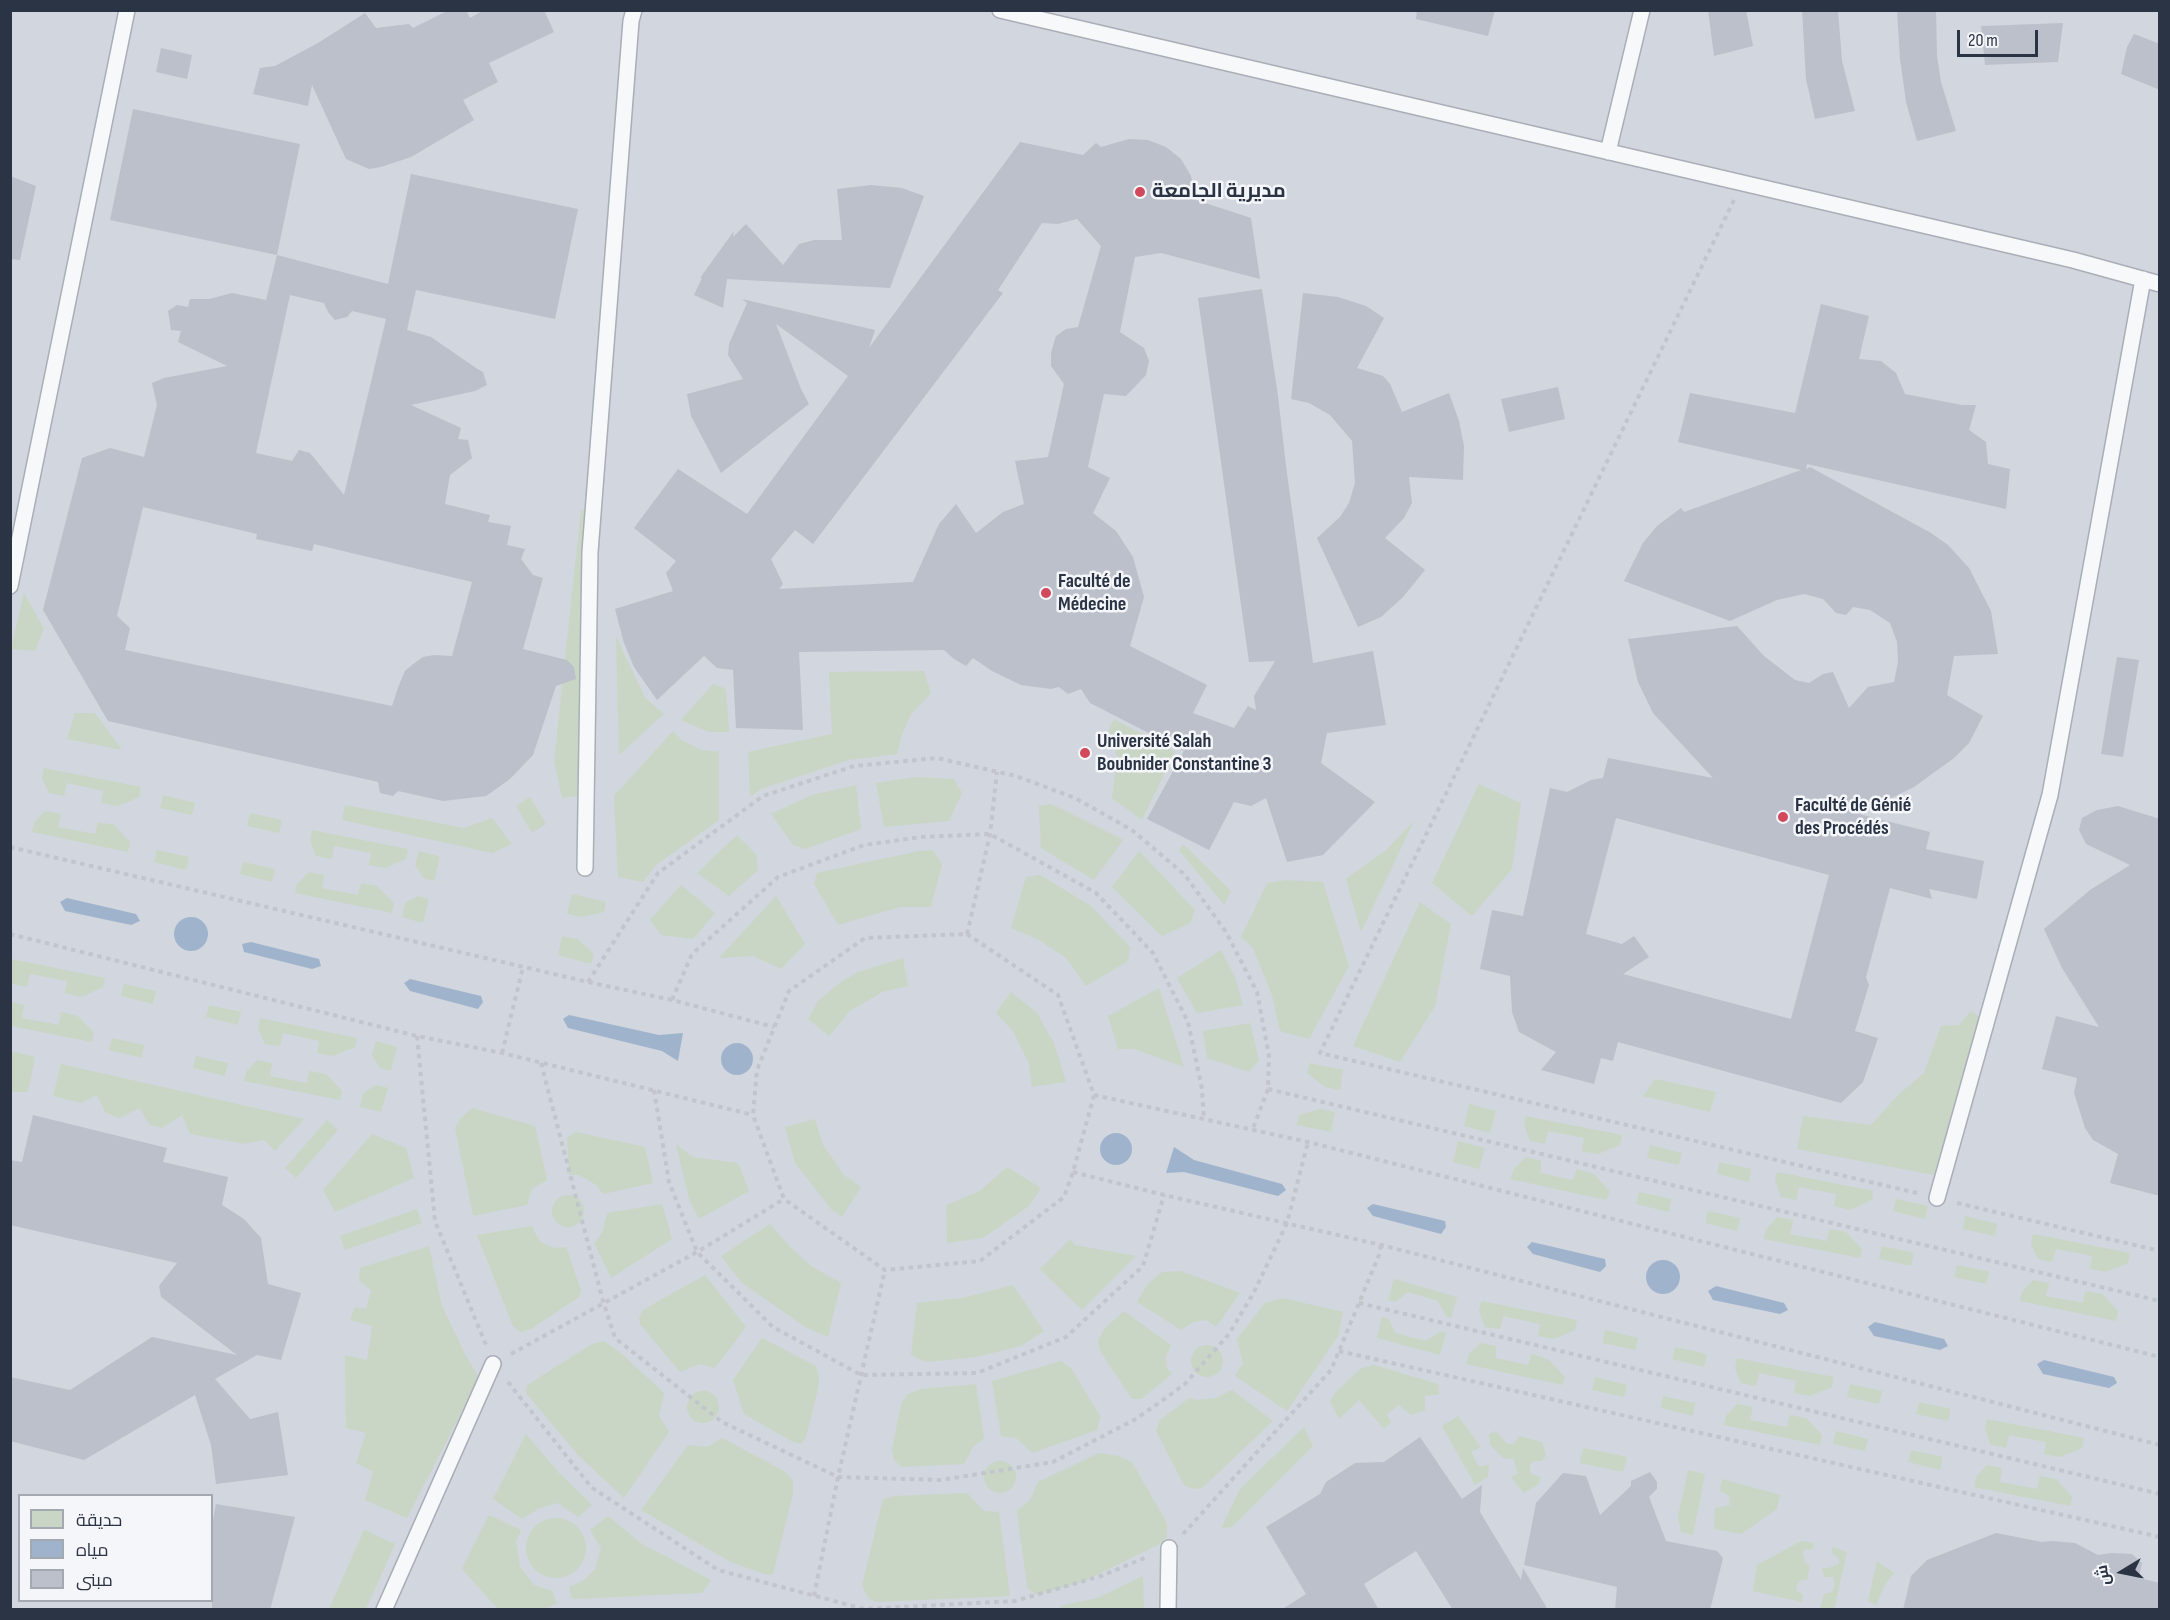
<!DOCTYPE html>
<html>
<head>
<meta charset="utf-8">
<style>
  body { margin:0 }
  #map { position:relative; width:2170px; height:1620px; overflow:hidden; background:#e4e7ec; font-family:"Sofia Sans Condensed",Cairo,sans-serif }
  canvas { display:block }
  .frame { position:absolute; inset:0; border:12px solid #2b3445; pointer-events:none }
  .legend { position:absolute; left:18px; top:1494px; width:195px; height:108px; box-sizing:border-box; background:#f4f6f9; border:2px solid #a4a8b1; margin:0; padding:8px 10px; list-style:none; font-size:18px; color:#2b3445 }
  .legend li { display:flex; align-items:center; gap:12px; height:30px }
  .legend b { width:30px; border:2px solid #a4a8b1 }
  .north { position:absolute; left:2092px; top:1542px; width:60px; height:60px; -webkit-text-stroke:4px #f4f6f9; paint-order:stroke; rotate:260deg; font-size:16px; font-weight:700; line-height:24px; text-align:center; color:#2b3445 }
  .north::after { content:''; display:block; margin:auto; width:21px; height:27px; background:#2b3445; clip-path:polygon(50% 0,100% 100%,50% 72%,0 100%) }
  .scale { position:absolute; left:1957px; top:30px; width:81px; height:27px; box-sizing:border-box; border:3px solid #2b3445; border-top:0; padding-left:8px; font-size:18px; line-height:21px; white-space:nowrap; color:#2b3445; -webkit-text-stroke:4px #f4f6f9; paint-order:stroke }
</style>
</head>
<body>
<div id="map">
<canvas width="2170" height="1620"></canvas>
<div class="frame"></div>
<ul class="legend">
<li><b style="height:16px;background:#c9d6c5"></b>حديقة</li>
<li><b style="height:16px;background:#9fb4cc"></b>مياه</li>
<li><b style="height:16px;background:#bbc0ca"></b>مبنى</li>
</ul>
<div class="north">ش</div>
<div class="scale">20 m</div>
</div>
<script>
const c = document.querySelector('canvas').getContext('2d');
c.lineJoin = 'round';
function paint(path, color) {
  c.fillStyle = color;
  c.fill(path, 'evenodd');
}
function toPath(rows) {
  const path = new Path2D();
  for (const r of rows) {
    if (r.length === 3) {
      path.moveTo(r[0] + r[2], r[1]);
      path.arc(r[0], r[1], r[2], 0, 2 * Math.PI);
      continue;
    }
    path.moveTo(r[0], r[1]);
    for (let i = 2; i < r.length; i += 2) path.lineTo(r[i], r[i + 1]);
  }
  return path;
}
function stroke(path, color, width, dash) {
  c.strokeStyle = color;
  c.lineWidth = width;
  c.lineCap = dash ? 'butt' : 'round';
  c.setLineDash(dash || []);
  c.stroke(path);
}
function drawText(font, color, halo, rows, align = 'center') {
  c.font = font + ' "Sofia Sans Condensed",Cairo,sans-serif';
  c.lineWidth = 5;
  c.setLineDash([]);
  c.textBaseline = 'middle';
  c.strokeStyle = halo;
  c.fillStyle = color;
  for (const [text, x, y, turn = 0] of rows) {
    c.save();
    c.translate(x, y);
    c.rotate((+turn || 0) * Math.PI / 180);
    c.textAlign = isNaN(turn) ? turn : align;
    if (halo) c.strokeText(text, 0, 0);
    c.fillText(text, 0, 0);
    c.restore();
  }
}
paint(toPath([
  [11,11,2159,11,2159,1609,11,1610],
  [20,1496,212,1496,212,1600,20,1600]
]), '#d2d6de');
paint(toPath([
  [581,510,587,510,577,796,562,798,554,761],
  [24,593,44,629,35,651,11,649],
  [616,636,645,698,664,714,619,755],
  [924,671,931,694,911,714,901,737,897,754,849,760,761,789,750,797,748,752,832,734,829,672],
  [713,684,726,689,729,732,709,732,681,720],
  [75,713,95,713,122,750,67,739],
  [1114,719,1175,752,1142,820,1112,798,1117,757,1109,729],
  [673,731,682,740,701,750,719,752,719,820,656,865,643,882,618,877,614,796],
  [44,768,141,787,139,797,118,806,101,803,103,791,67,783,64,796,49,793,42,778],
  [915,777,954,779,962,793,949,821,884,827,876,783],
  [1479,784,1521,803,1512,869,1472,916,1432,883],
  [856,785,861,829,805,849,793,845,771,814,812,795],
  [163,795,195,803,192,815,160,808],
  [530,797,546,824,532,833,516,806],
  [1051,804,1123,840,1094,880,1041,848,1039,806],
  [345,805,464,828,492,818,512,844,492,853,342,820],
  [45,811,61,814,58,827,95,834,98,822,114,825,130,842,128,852,32,832,34,823],
  [250,813,282,820,279,833,247,826],
  [1414,821,1361,932,1346,879,1386,850],
  [312,830,408,849,406,859,385,868,369,865,371,853,334,846,332,859,316,856,310,840],
  [737,835,756,854,758,870,729,896,697,873],
  [1183,844,1231,891,1224,905,1179,850],
  [157,850,189,857,186,870,154,862],
  [932,850,942,864,931,907,900,907,838,925,814,884,817,873,919,851],
  [419,851,440,857,434,881,423,878,415,865],
  [1139,851,1195,910,1190,923,1162,936,1112,887],
  [243,862,275,869,272,882,240,874],
  [309,872,324,875,322,888,358,895,361,883,377,886,394,903,392,913,295,893,297,884],
  [1040,875,1091,906,1130,947,1128,961,1086,986,1066,958,1039,940,1011,928,1026,877],
  [1286,880,1323,882,1349,966,1309,1039,1280,1031,1272,995,1253,948,1241,937,1267,883],
  [681,885,715,913,693,939,661,935,650,920],
  [572,894,606,902,604,912,582,917,567,914],
  [418,896,429,899,423,923,402,917,405,903],
  [776,896,805,944,781,969,753,956,719,958],
  [1420,902,1451,924,1435,1006,1400,1062,1353,1046],
  [562,936,577,939,594,954,591,964,558,955],
  [1221,950,1235,977,1243,1005,1197,1013,1177,978],
  [903,958,908,986,882,992,850,1011,829,1036,808,1019,818,1001,838,984,858,972],
  [11,959,105,978,103,987,81,997,65,993,67,981,30,974,27,987,12,984],
  [124,984,156,991,153,1004,121,996],
  [1159,988,1184,1067,1134,1049,1118,1049,1108,1016],
  [1011,992,1037,1013,1054,1043,1066,1082,1032,1087,1029,1064,1013,1031,996,1013],
  [10,1002,24,1005,22,1018,59,1025,61,1012,78,1016,94,1033,92,1042,11,1026],
  [209,1005,241,1012,238,1025,206,1017],
  [1971,1011,1979,1017,1934,1175,1797,1149,1803,1116,1871,1125,1899,1094,1924,1073,1941,1026,1959,1025],
  [260,1018,357,1038,355,1047,333,1056,317,1053,319,1041,283,1033,280,1046,265,1044,258,1028],
  [1250,1023,1259,1060,1249,1072,1207,1058,1203,1031],
  [112,1038,144,1045,142,1058,109,1050],
  [376,1041,397,1047,391,1071,380,1068,372,1055],
  [11,1051,35,1057,28,1092,11,1092],
  [196,1056,228,1063,225,1076,193,1068],
  [257,1060,272,1063,270,1076,307,1083,309,1071,326,1074,342,1091,340,1100,244,1081,246,1072],
  [1310,1063,1343,1070,1340,1090,1325,1087,1307,1073],
  [61,1064,304,1119,275,1151,264,1140,245,1144,190,1134,182,1115,162,1128,150,1125,139,1108,119,1118,105,1112,97,1095,81,1103,53,1096],
  [1655,1079,1716,1092,1710,1112,1643,1096],
  [376,1085,388,1088,381,1112,360,1107,363,1093],
  [1469,1104,1496,1111,1490,1133,1464,1126],
  [472,1108,535,1126,547,1180,532,1189,527,1205,473,1216,455,1128,461,1118],
  [1320,1109,1335,1112,1331,1132,1297,1125,1299,1115],
  [1525,1116,1622,1135,1620,1145,1598,1154,1582,1151,1584,1138,1548,1131,1545,1144,1530,1141,1524,1125],
  [815,1119,823,1145,844,1175,861,1187,842,1217,831,1209,795,1163,785,1127],
  [327,1120,338,1130,296,1178,285,1168],
  [576,1132,645,1147,653,1183,603,1194,596,1185,579,1175,569,1175,567,1138],
  [372,1134,406,1148,414,1178,335,1212,323,1190],
  [1458,1141,1485,1148,1479,1169,1453,1162],
  [676,1144,693,1157,738,1163,749,1191,699,1219,689,1199],
  [1650,1145,1682,1153,1679,1165,1647,1158],
  [1526,1157,1541,1161,1541,1173,1573,1180,1577,1169,1594,1174,1610,1192,1606,1200,1510,1179,1514,1169],
  [1719,1162,1751,1169,1749,1182,1717,1174],
  [1007,1167,1041,1188,1029,1206,983,1238,947,1243,946,1205,980,1191],
  [1777,1172,1873,1191,1872,1200,1850,1210,1834,1206,1836,1194,1799,1187,1796,1200,1781,1197,1775,1181],
  [1639,1192,1671,1199,1669,1212,1636,1204],
  [568,1211,16],
  [1896,1199,1928,1206,1925,1219,1893,1211],
  [662,1204,672,1239,611,1278,594,1243,602,1233,607,1213],
  [417,1209,422,1223,345,1250,340,1236],
  [1708,1211,1740,1218,1737,1231,1705,1223],
  [1965,1216,1997,1224,1995,1236,1963,1229],
  [1777,1217,1793,1220,1790,1234,1827,1241,1829,1229,1846,1232,1862,1249,1860,1258,1764,1239,1766,1230],
  [770,1224,790,1247,811,1266,841,1283,828,1337,805,1327,741,1282,721,1256],
  [532,1226,536,1235,542,1243,554,1248,566,1247,581,1290,579,1297,531,1329,520,1332,513,1326,477,1235],
  [2033,1234,2130,1253,2128,1263,2106,1272,2090,1269,2092,1256,2056,1249,2052,1262,2038,1259,2031,1244],
  [1070,1239,1075,1245,1136,1256,1082,1310,1040,1269],
  [429,1246,442,1306,465,1354,479,1378,407,1518,365,1500,373,1472,356,1463,366,1433,346,1428,345,1355,367,1360,372,1326,350,1320,355,1307,366,1309,371,1290,359,1281,360,1268],
  [1882,1246,1914,1253,1911,1266,1879,1259],
  [1957,1265,1989,1272,1986,1284,1954,1277],
  [1181,1271,1240,1293,1216,1327,1206,1320,1193,1322,1181,1330,1137,1302,1147,1285,1162,1272],
  [705,1275,746,1327,715,1368,700,1364,680,1372,640,1324,639,1319,643,1310],
  [1394,1279,1457,1297,1451,1318,1446,1316,1438,1301,1408,1292,1395,1302,1388,1300],
  [2033,1280,2049,1283,2046,1296,2083,1303,2085,1291,2102,1294,2118,1311,2116,1321,2020,1301,2022,1292],
  [1013,1285,1044,1331,1021,1346,976,1357,926,1362,911,1355,917,1303,962,1298],
  [1282,1298,1343,1312,1338,1336,1287,1411,1235,1376,1243,1363,1237,1339,1265,1303],
  [1481,1301,1577,1320,1575,1330,1554,1339,1538,1336,1540,1324,1503,1316,1500,1329,1485,1327,1479,1311],
  [1124,1311,1171,1345,1166,1356,1167,1368,1172,1374,1141,1399,1132,1399,1100,1351,1098,1340,1105,1328],
  [1382,1317,1389,1319,1395,1333,1426,1341,1440,1332,1446,1333,1440,1355,1377,1338],
  [1605,1330,1638,1338,1635,1350,1603,1343],
  [762,1338,816,1366,819,1377,818,1389,806,1437,801,1444,793,1442,744,1414,733,1380],
  [604,1341,622,1354,664,1393,659,1416,669,1432,624,1498,578,1455,526,1393,527,1385,592,1344],
  [1481,1343,1496,1346,1496,1358,1528,1365,1532,1354,1549,1360,1565,1377,1562,1385,1466,1364,1469,1354],
  [1207,1361,16],
  [1675,1347,1707,1354,1704,1367,1672,1359],
  [1737,1358,1834,1377,1832,1387,1810,1396,1794,1393,1796,1381,1759,1373,1756,1386,1741,1383,1735,1368],
  [1061,1361,1071,1368,1100,1416,1097,1430,1032,1453,1016,1438,1001,1436,992,1381],
  [1374,1365,1438,1384,1439,1394,1425,1396,1425,1410,1411,1415,1399,1405,1387,1414,1391,1422,1384,1429,1359,1400,1339,1419,1330,1401,1336,1392,1360,1369],
  [1595,1377,1627,1385,1624,1397,1592,1390],
  [976,1384,984,1438,973,1447,964,1464,901,1467,894,1460,892,1449,901,1404,908,1394,921,1389],
  [1850,1384,1882,1391,1879,1404,1847,1397],
  [1232,1390,1273,1421,1202,1488,1193,1489,1184,1485,1156,1431,1160,1420,1189,1398,1197,1400,1216,1398],
  [703,1407,16],
  [1663,1396,1695,1403,1693,1416,1661,1408],
  [1919,1402,1951,1409,1948,1421,1916,1414],
  [1737,1404,1753,1407,1750,1420,1787,1427,1790,1415,1806,1418,1822,1435,1820,1445,1724,1425,1726,1416],
  [1458,1416,1481,1447,1471,1452,1479,1467,1489,1464,1488,1477,1475,1485,1442,1426],
  [1987,1419,2084,1438,2082,1448,2060,1457,2044,1454,2046,1442,2009,1435,2006,1448,1991,1445,1985,1429],
  [1304,1427,1313,1446,1232,1527,1221,1528,1240,1489],
  [1496,1431,1507,1444,1514,1444,1519,1436,1542,1442,1546,1456,1541,1461,1535,1461,1530,1464,1530,1473,1540,1477,1539,1484,1524,1493,1511,1477,1518,1473,1513,1458,1504,1459,1490,1445,1489,1434],
  [1836,1431,1868,1439,1865,1451,1833,1444],
  [526,1434,559,1473,592,1505,578,1517,558,1503,540,1508,522,1519,493,1499],
  [722,1438,784,1471,793,1480,793,1493,773,1574,767,1575,731,1562,641,1510,688,1445,707,1447],
  [1583,1448,1627,1457,1623,1472,1580,1463],
  [1911,1450,1943,1457,1940,1470,1908,1462],
  [1099,1453,1118,1456,1132,1462,1167,1523,1167,1537,1158,1545,1082,1582,1036,1595,1027,1587,1017,1511,1030,1500,1038,1482],
  [1000,1477,16],
  [1987,1465,2002,1468,2000,1482,2037,1489,2040,1476,2056,1479,2072,1497,2070,1506,1974,1487,1976,1477],
  [1688,1470,1705,1474,1693,1535,1681,1532,1678,1517],
  [1722,1479,1780,1495,1777,1509,1741,1534,1714,1529,1715,1508,1730,1505,1729,1496,1720,1490],
  [967,1493,984,1511,999,1512,1010,1596,876,1602,868,1598,862,1585,883,1499,895,1496],
  [489,1515,521,1530,516,1541,520,1567,534,1585,552,1591,557,1603,545,1609,498,1609,462,1569],
  [608,1516,642,1544,711,1580,702,1593,572,1599,569,1587,584,1580,595,1569,601,1548,590,1530],
  [556,1548,30],
  [364,1530,395,1544,366,1609,329,1609],
  [1801,1541,1814,1543,1812,1550,1805,1549,1803,1553,1805,1563,1810,1565,1807,1580,1801,1580,1796,1586,1797,1591,1803,1595,1802,1602,1753,1591,1757,1565],
  [1833,1547,1847,1552,1834,1609,1820,1609,1824,1594,1832,1592,1835,1585,1833,1577,1824,1577,1822,1568,1829,1568,1839,1564,1839,1558,1831,1553],
  [1877,1561,1894,1573,1884,1586,1876,1606,1868,1601],
  [1143,1576,1144,1609,1061,1609,1060,1606,1097,1598]
]), '#c9d6c5');
paint(toPath([
  [67,898,136,914,140,921,131,925,65,911,60,902],
  [191,934,17],
  [251,942,319,959,321,966,312,969,244,952,242,944],
  [410,979,481,996,483,1002,478,1009,410,991,404,983],
  [569,1015,659,1035,683,1033,678,1061,662,1051,568,1028,563,1019],
  [737,1059,16],
  [1116,1149,16],
  [1174,1147,1194,1160,1282,1184,1286,1190,1278,1196,1184,1172,1166,1173],
  [1373,1204,1445,1221,1446,1227,1441,1234,1373,1216,1367,1208],
  [1532,1242,1605,1259,1606,1266,1600,1272,1533,1254,1527,1247],
  [1663,1277,17],
  [1716,1286,1784,1303,1788,1310,1780,1314,1713,1300,1708,1291],
  [1875,1322,1944,1339,1948,1346,1940,1350,1874,1336,1868,1327],
  [2044,1360,2114,1377,2117,1383,2109,1388,2043,1374,2037,1364]
]), '#9fb4cc');
paint(toPath([
  [449,10,466,10,470,18,484,10,544,10,554,32,489,63,498,82,463,100,474,120,411,157,381,167,369,169,346,159,312,85,308,106,253,94,260,68,275,66,318,43,365,13,376,28,409,24,413,28],
  [1417,10,1495,10,1488,36,1416,19],
  [1708,10,1746,10,1753,46,1714,56],
  [1802,10,1838,10,1842,61,1855,111,1815,119,1806,79],
  [1897,10,1936,10,1937,56,1941,82,1956,131,1917,141,1906,102,1900,59],
  [2063,23,2058,62,1985,65,1981,26],
  [2134,34,2160,44,2160,90,2121,74,2127,47],
  [161,48,192,55,187,79,156,72],
  [133,109,300,144,277,255,110,220],
  [1129,139,1148,140,1166,147,1181,159,1191,176,1196,200,1251,218,1260,279,1161,253,1135,257,1120,332,1144,348,1149,361,1146,375,1126,396,1104,394,1088,467,1110,478,1093,513,1116,531,1133,557,1144,597,1130,646,1207,685,1193,713,1234,728,1248,706,1256,710,1254,696,1275,661,1249,662,1198,298,1262,289,1278,396,1286,466,1313,663,1373,651,1386,725,1327,733,1321,763,1375,802,1323,855,1287,862,1266,798,1251,806,1234,802,1209,850,1147,819,1184,751,1090,703,1081,689,1068,694,1059,687,1051,689,1021,685,992,671,973,658,966,666,954,659,944,650,799,652,803,730,736,728,733,670,717,668,704,656,657,700,634,667,624,643,615,609,673,591,666,573,676,561,634,528,678,469,747,514,848,376,776,324,801,389,809,404,721,473,691,416,687,394,743,379,728,355,729,344,747,303,742,299,875,330,869,348,1020,142,1083,155,1096,143,1101,147],
  [1077,219,1101,246,1078,327,1066,329,1056,336,1051,353,1051,366,1064,384,1048,457,1015,461,1024,504,1003,512,976,533,956,504,939,524,913,582,779,589,783,584,771,559,795,530,813,544,1003,293,998,290,1042,223,1058,224],
  [411,174,578,209,555,319,416,290,407,330,431,337,476,368,483,372,487,385,475,391,411,405,461,428,458,439,468,440,472,458,450,475,445,504,490,515,488,522,511,526,507,545,525,549,521,559,533,575,543,578,523,649,567,660,574,667,576,679,556,686,533,755,510,779,486,796,443,801,398,791,393,796,380,793,378,782,108,721,43,610,82,458,110,448,144,457,157,405,152,383,164,378,227,366,178,342,181,331,171,330,168,311,177,305,188,307,190,299,209,299,232,293,266,300,277,255,388,284],
  [290,295,324,303,328,312,335,320,347,317,352,311,386,319,344,495,310,453,299,450,292,461,256,453],
  [143,507,257,534,256,539,312,551,314,544,472,582,452,656,434,655,423,657,412,665,405,671,399,685,392,706,125,650,130,628,117,616],
  [10,176,36,186,20,260,10,259],
  [871,185,902,188,924,196,890,288,727,279,723,308,694,295,702,278,700,278,734,231,733,237,746,224,783,265,799,244,814,240,842,240,837,189],
  [1303,293,1338,297,1366,306,1384,318,1357,368,1383,376,1390,384,1402,412,1449,393,1459,421,1464,446,1463,480,1409,477,1412,503,1404,518,1385,538,1425,570,1403,597,1381,617,1358,627,1317,538,1340,517,1349,503,1355,483,1352,441,1330,415,1309,403,1291,399],
  [1821,304,1869,316,1859,359,1881,361,1896,373,1905,394,1962,405,1976,405,1969,430,1986,442,1988,464,2010,469,2006,509,1807,464,1806,469,1810,467,1931,533,1948,545,1969,568,1991,611,1998,654,1954,656,1947,695,1983,716,1969,743,1954,758,1914,787,1859,814,1930,832,1926,849,1984,861,1977,899,1929,889,1932,899,1890,888,1866,977,1869,985,1855,1031,1878,1038,1863,1082,1841,1103,1618,1042,1613,1061,1601,1058,1594,1084,1541,1070,1556,1052,1519,1032,1512,1012,1510,976,1480,969,1492,910,1523,916,1550,788,1567,792,1591,780,1603,778,1608,758,1713,778,1653,713,1638,682,1628,639,1737,626,1764,656,1795,680,1809,683,1823,674,1833,672,1849,708,1868,687,1894,682,1898,662,1897,642,1890,623,1870,610,1853,607,1846,615,1836,613,1823,599,1804,594,1777,600,1730,621,1624,581,1643,543,1657,526,1681,508,1684,512,1801,470,1678,442,1690,393,1795,413],
  [1616,818,1829,875,1791,1019,1623,974,1649,957,1634,936,1622,944,1586,934],
  [1558,387,1565,419,1509,432,1501,399],
  [2117,657,2139,660,2123,757,2101,754],
  [2118,806,2160,819,2160,1196,2110,1183,2118,1154,2093,1140,2085,1128,2074,1093,2077,1078,2042,1069,2056,1016,2099,1027,2062,968,2044,929,2090,890,2130,865,2086,844,2079,830,2082,818,2097,810],
  [33,1115,167,1148,163,1162,228,1177,222,1205,244,1219,261,1238,268,1284,301,1293,281,1360,257,1355,215,1379,250,1419,278,1412,288,1475,216,1484,211,1445,195,1395,84,1460,10,1441,10,1377,70,1390,152,1337,237,1355,161,1297,159,1286,177,1263,10,1225,10,1160,22,1162],
  [1420,1437,1462,1499,1482,1485,1480,1512,1521,1580,1523,1568,1548,1610,1453,1610,1416,1551,1364,1584,1379,1610,1281,1610,1306,1594,1266,1527,1320,1494,1326,1482,1355,1463,1384,1462],
  [1650,1472,1657,1482,1657,1489,1649,1497,1666,1541,1717,1551,1723,1558,1710,1610,1615,1610,1617,1587,1524,1565,1536,1503,1563,1473,1586,1476,1600,1515,1631,1486,1631,1481],
  [216,1504,295,1517,270,1610,212,1610,212,1524],
  [1996,1533,2042,1542,2052,1541,2075,1543,2098,1555,2112,1553,2132,1554,2142,1563,2139,1578,2160,1583,2160,1610,1903,1610,1911,1576,1927,1560]
]), '#bbc0ca');
const service = toPath([
  [1000,10,2073,260,2160,284],
  [1608,152,1642,10],
  [10,586,127,10],
  [585,868,590,552,631,21,634,10],
  [1937,1198,2050,795,2143,279],
  [384,1610,493,1364],
  [1168,1610,1169,1548]
]);
stroke(service, '#a9aeb7', 18);
stroke(toPath([
  [1734,200,1320,1053,1917,1193],
  [10,847,588,982,672,1000,774,1027],
  [10,934,417,1036,502,1053,753,1115],
  [967,934,1058,995,1094,1095,1073,1172,1064,1197,980,1261,885,1270,784,1199,753,1115,757,1070,789,991,865,938,967,934],
  [967,934,990,834,997,772],
  [588,982,658,873,763,796,854,766,937,758,1016,776,1075,798,1132,830,1185,875,1226,932,1257,992,1269,1056,1268,1089,1252,1131],
  [672,1000,692,954,778,877,864,845,921,837,990,834,1096,893,1153,953,1188,1022,1202,1089,1204,1120],
  [417,1036,435,1221,486,1345],
  [502,1053,523,967],
  [541,1063,603,1301,615,1338,722,1422,838,1477,941,1480,1053,1462,1134,1420,1156,1405,1185,1384,1229,1334,1254,1292,1287,1223,1308,1142],
  [1268,1089,2160,1301],
  [654,1090,669,1182,697,1252,773,1327,861,1375,977,1373,1066,1337,1143,1266,1164,1195],
  [1094,1095,1308,1142,2160,1357],
  [1073,1172,1164,1195,1381,1245,2160,1445],
  [1957,1203,2160,1251],
  [1359,1303,2160,1494],
  [1339,1351,2160,1537],
  [511,1354,697,1252,784,1199],
  [508,1382,591,1487,718,1570,864,1609,1015,1601,1101,1576,1147,1557],
  [1183,1534,1331,1370,1379,1255,1381,1245],
  [814,1596,838,1477,885,1270]
]), '#c2c5cb', 4, [4.5, 4.5]);
stroke(service, '#f7f8fa', 15);
for (const [x, y, r, color] of [
  [1140,192,6,"#d1495b"],
  [1046,593,6,"#d1495b"],
  [1085,753,6,"#d1495b"],
  [1783,817,6,"#d1495b"]
]) {
  const dot = new Path2D();
  dot.arc(x, y, r, 0, 2 * Math.PI);
  c.fillStyle = color;
  c.fill(dot);
  stroke(dot, '#f4f6f9', 2);
}
drawText('bold 20px', '#2b3445', '#f4f6f9', [
  ["مديرية الجامعة",1152,192],
  ["Faculté de",1058,582],
  ["Médecine",1058,605],
  ["Université Salah",1097,742],
  ["Boubnider Constantine 3",1097,765],
  ["Faculté de Génié",1795,806],
  ["des Procédés",1795,829]
], 'left');
</script>
</body>
</html>
